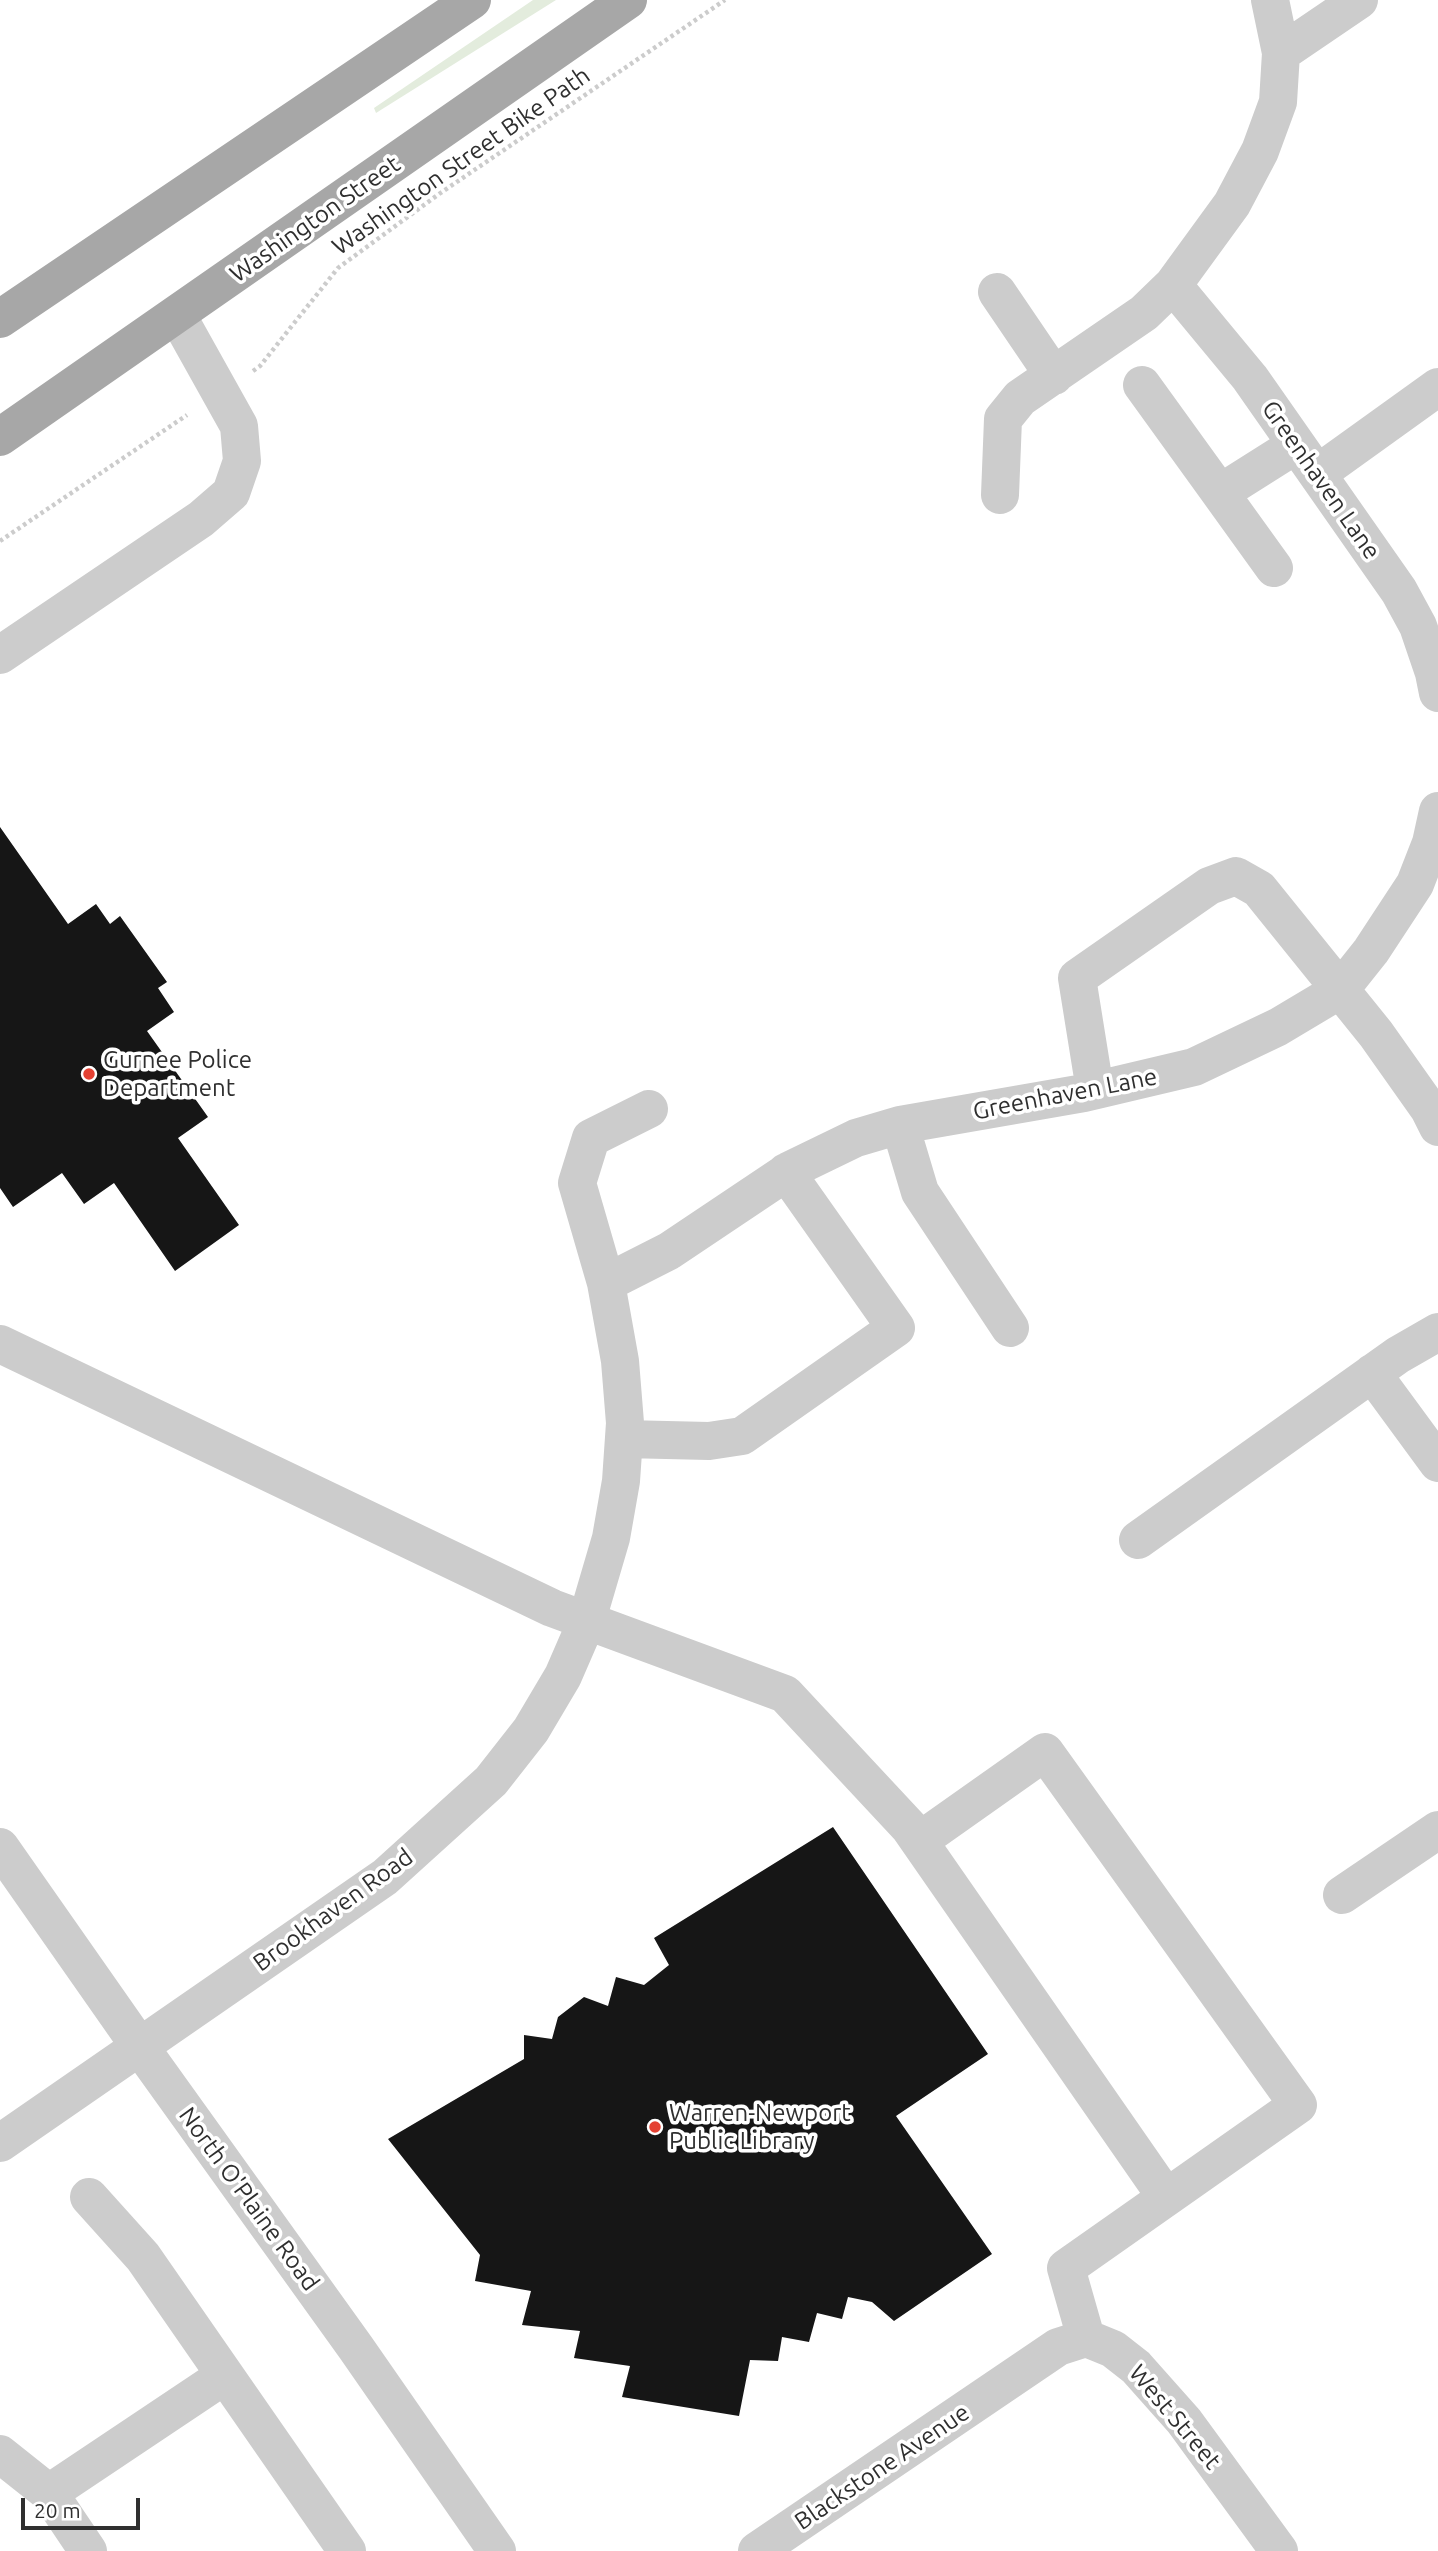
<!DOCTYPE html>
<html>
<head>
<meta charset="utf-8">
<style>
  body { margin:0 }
  #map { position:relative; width:1438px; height:2551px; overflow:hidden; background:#fff; font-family:Ubuntu,sans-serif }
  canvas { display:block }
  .scale { position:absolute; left:21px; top:2498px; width:119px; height:32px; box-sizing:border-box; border:4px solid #2f2f2f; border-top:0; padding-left:9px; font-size:21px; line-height:24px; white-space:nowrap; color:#2f2f2f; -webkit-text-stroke:5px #fff; paint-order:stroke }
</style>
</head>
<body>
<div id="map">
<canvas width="1438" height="2551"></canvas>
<div class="scale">20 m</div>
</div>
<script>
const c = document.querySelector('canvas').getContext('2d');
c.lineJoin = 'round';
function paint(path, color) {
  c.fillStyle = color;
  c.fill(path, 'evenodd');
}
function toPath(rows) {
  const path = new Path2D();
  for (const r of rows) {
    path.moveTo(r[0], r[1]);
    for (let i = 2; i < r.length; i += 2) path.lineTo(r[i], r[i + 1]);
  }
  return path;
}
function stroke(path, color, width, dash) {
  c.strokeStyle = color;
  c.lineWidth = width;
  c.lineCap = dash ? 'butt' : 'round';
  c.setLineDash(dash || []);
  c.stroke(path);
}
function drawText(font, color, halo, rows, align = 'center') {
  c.font = font + ' Ubuntu,sans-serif';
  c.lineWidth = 7;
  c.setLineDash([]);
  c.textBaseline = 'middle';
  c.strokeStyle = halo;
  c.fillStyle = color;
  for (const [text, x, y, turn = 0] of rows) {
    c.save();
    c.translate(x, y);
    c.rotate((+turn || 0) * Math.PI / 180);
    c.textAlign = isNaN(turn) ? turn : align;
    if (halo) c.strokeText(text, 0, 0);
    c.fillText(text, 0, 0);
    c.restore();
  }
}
paint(toPath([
  [533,0,556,0,376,113,374,108]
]), '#e3ecdd');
paint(toPath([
  [0,827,68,924,96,904,110,924,120,916,167,982,158,988,174,1012,147,1031,208,1117,178,1138,239,1225,175,1271,114,1183,84,1204,62,1173,13,1207,0,1188],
  [833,1827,988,2054,896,2116,992,2254,894,2321,872,2302,848,2297,842,2319,817,2313,809,2342,782,2337,778,2361,750,2360,739,2416,622,2397,630,2366,574,2358,580,2331,522,2325,531,2291,475,2281,480,2255,388,2139,524,2059,524,2035,552,2039,558,2017,584,1997,608,2006,616,1977,644,1985,669,1965,654,1938]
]), '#161616');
stroke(toPath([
  [253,371,260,366,338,268,439,194,725,0],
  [0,541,187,415]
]), '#ccc', 4.5, [3.5, 3.5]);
stroke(toPath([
  [1281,53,1359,0],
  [1173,285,1250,378,1399,591,1418,626,1434,673,1438,693],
  [997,292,1054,376],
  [1142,385,1220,493],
  [1317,474,1438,387],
  [1000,495,1003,419,1020,398,1144,313,1173,285,1232,204,1260,151,1278,102,1281,53,1270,0],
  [1274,568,1220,493,1296,445],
  [0,655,201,519,231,493,242,461,239,426,177,315],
  [1095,1090,1077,978,1209,886,1236,876,1259,889,1376,1034,1429,1109,1438,1127],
  [900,1125,920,1192,1010,1328],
  [606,1283,669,1251,790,1170,856,1138,900,1125,1084,1093,1194,1067,1278,1027,1340,990,1371,951,1415,884,1431,843,1438,811],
  [0,1344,552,1608,785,1694,909,1827,1166,2197],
  [1372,1373,1438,1463],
  [624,1439,709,1441,742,1436,896,1328,786,1172],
  [1138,1540,1398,1355,1438,1332],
  [919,1841,1045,1752,1298,2105,1066,2268,1086,2338],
  [0,1847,140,2047,356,2348,497,2551],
  [1342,1895,1438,1830],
  [0,2143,385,1877,491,1781,531,1730,563,1676,586,1623,611,1538,621,1481,625,1423,620,1361,606,1283,577,1183,591,1138,649,1109],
  [89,2197,143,2257,347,2551],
  [0,2454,49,2493,88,2551],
  [49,2493,224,2376],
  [757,2551,1058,2347,1086,2338,1113,2349,1136,2367,1184,2421,1279,2551]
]), '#ccc', 38);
stroke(toPath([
  [0,319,472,0],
  [0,437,628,0]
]), '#a7a7a7', 38);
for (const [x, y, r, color] of [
  [89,1074,7,"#e44133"],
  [655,2127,7,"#e44133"]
]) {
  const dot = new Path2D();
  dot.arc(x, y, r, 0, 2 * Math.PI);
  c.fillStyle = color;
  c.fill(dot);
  stroke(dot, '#fff', 2.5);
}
drawText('24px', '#2f2f2f', '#fff', [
  ["Washington Street Bike Path",461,161,-35],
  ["Washington Street",315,219,-35],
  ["Greenhaven Lane",1321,480,55],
  ["Greenhaven Lane",1065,1094,-11],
  ["Brookhaven Road",333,1910,-36],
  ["North O'Plaine Road",249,2199,54],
  ["West Street",1175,2417,50],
  ["Blackstone Avenue",882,2467,-34]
]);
drawText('24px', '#2f2f2f', '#fff', [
  ["Gurnee Police",103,1060],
  ["Department",103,1088],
  ["Warren-Newport",669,2113],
  ["Public Library",669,2141]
], 'left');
</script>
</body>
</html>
